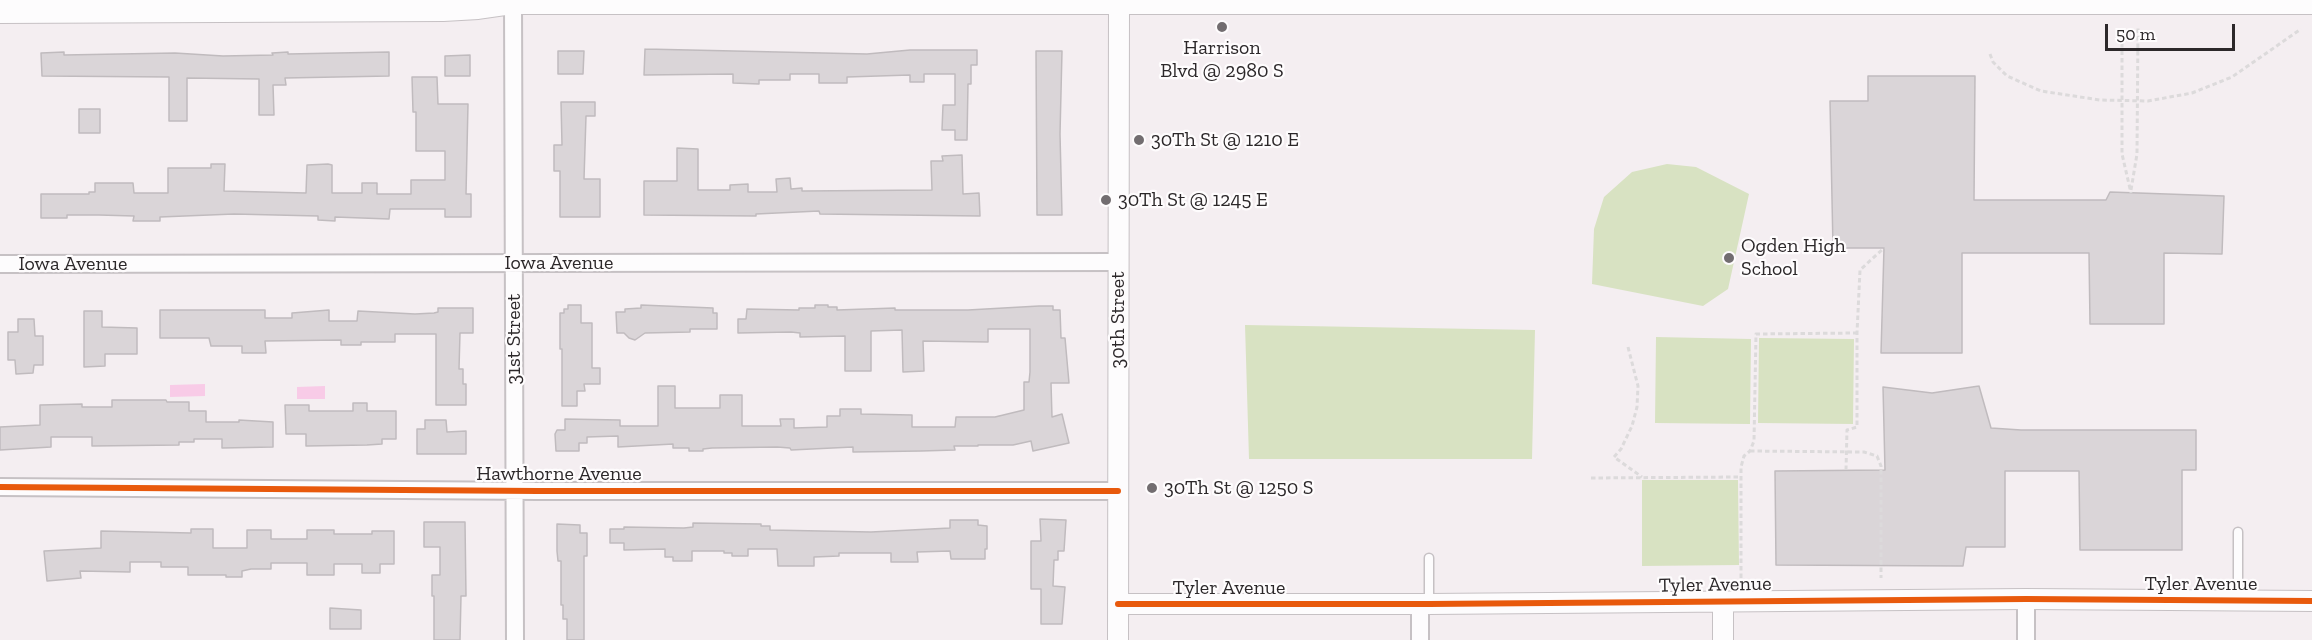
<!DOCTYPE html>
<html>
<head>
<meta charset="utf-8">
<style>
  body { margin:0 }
  #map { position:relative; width:2312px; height:640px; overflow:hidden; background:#f4eef1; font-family:"Zilla Slab",serif }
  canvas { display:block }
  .scale { position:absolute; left:2105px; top:24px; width:130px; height:27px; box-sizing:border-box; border:3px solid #2c282a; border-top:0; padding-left:8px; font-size:18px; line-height:21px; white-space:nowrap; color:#2c282a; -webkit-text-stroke:4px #fefcfd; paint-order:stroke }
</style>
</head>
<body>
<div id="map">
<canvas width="2312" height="640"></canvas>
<div class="scale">50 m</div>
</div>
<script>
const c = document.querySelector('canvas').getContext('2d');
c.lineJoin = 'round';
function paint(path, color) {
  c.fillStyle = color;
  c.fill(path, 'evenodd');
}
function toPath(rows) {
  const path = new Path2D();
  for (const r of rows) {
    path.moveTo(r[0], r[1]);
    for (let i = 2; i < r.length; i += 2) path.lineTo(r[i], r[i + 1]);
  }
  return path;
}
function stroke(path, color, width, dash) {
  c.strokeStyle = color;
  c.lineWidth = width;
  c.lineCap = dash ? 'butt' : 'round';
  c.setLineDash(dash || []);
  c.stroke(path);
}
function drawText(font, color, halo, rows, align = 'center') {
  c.font = font + ' "Zilla Slab",serif';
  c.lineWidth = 4.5;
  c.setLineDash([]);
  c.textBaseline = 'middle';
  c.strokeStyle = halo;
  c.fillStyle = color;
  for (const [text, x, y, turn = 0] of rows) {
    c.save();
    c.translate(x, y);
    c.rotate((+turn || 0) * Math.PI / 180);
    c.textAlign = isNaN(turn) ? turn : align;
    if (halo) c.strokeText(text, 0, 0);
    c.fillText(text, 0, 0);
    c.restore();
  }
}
paint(toPath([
  [1667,164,1696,167,1749,194,1728,289,1703,306,1592,284,1594,229,1604,197,1632,172],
  [1245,325,1535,330,1532,459,1249,459],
  [1656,337,1751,339,1750,424,1655,423],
  [1759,338,1854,339,1853,424,1758,423],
  [1642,480,1738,480,1739,565,1642,566]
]), '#d8e2c2');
paint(toPath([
  [205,384,205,396,170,397,170,385],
  [325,386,325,399,297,399,297,387]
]), '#f8cbe7');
const building = toPath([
  [645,49,867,54,910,50,977,50,977,65,971,65,971,84,968,84,967,140,955,140,955,130,942,130,943,105,955,105,955,74,924,74,924,82,910,82,910,75,847,77,847,83,819,83,819,74,790,74,790,80,759,80,759,84,733,83,733,74,644,75,645,49],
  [558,51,584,51,583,74,558,74,558,51],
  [1036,51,1062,51,1060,134,1062,215,1037,215,1036,51],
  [64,52,64,55,175,53,223,56,273,55,272,53,288,52,288,54,389,52,389,76,285,78,286,85,273,85,274,115,259,115,259,79,187,78,187,121,169,121,169,77,42,76,41,53,64,52],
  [470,55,470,76,445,76,445,56,470,55],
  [1868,76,1975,76,1974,200,2106,200,2110,192,2224,196,2222,254,2164,253,2164,324,2090,324,2089,253,1962,253,1962,353,1881,353,1884,248,1833,248,1830,101,1868,101,1868,76],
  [412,77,437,77,438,104,468,104,466,194,471,194,471,217,445,217,445,209,390,209,389,219,335,217,335,221,318,220,318,216,234,214,160,217,160,221,133,221,134,216,99,215,67,215,67,218,41,218,41,194,89,194,89,192,95,192,95,183,133,183,134,193,168,193,168,168,211,168,211,164,225,164,224,191,306,193,307,165,328,164,332,165,332,193,362,193,362,183,377,183,377,194,411,194,411,180,445,180,445,151,416,151,416,112,413,112,412,77],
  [561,102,595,102,595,116,586,116,584,179,600,179,600,217,560,217,560,171,554,171,554,145,562,145,561,102],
  [79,109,100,109,100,133,79,133,79,109],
  [677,148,698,149,698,190,730,190,730,185,748,184,748,192,777,192,776,179,790,178,791,189,802,188,802,191,932,190,931,161,943,161,942,156,962,155,963,194,979,193,980,216,820,214,819,211,756,214,756,216,644,215,644,181,677,181,677,148],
  [568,305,581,305,581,323,592,323,592,368,600,368,600,384,584,384,585,391,577,391,577,406,562,406,562,349,560,349,560,313,564,313,564,309,568,309,568,305],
  [641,305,713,308,713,313,717,313,717,329,690,329,690,332,645,333,635,340,629,338,624,333,617,333,616,312,625,312,625,309,641,308,641,305],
  [815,305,828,305,828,307,837,307,837,310,895,308,895,310,968,310,1039,306,1053,306,1053,310,1060,310,1061,338,1065,338,1069,383,1051,383,1052,417,1062,414,1069,443,1033,451,1031,441,1013,445,978,445,978,446,954,446,955,450,921,451,853,452,853,447,791,450,790,448,777,447,712,448,703,449,703,451,689,451,689,448,673,448,673,444,618,447,618,436,587,437,587,443,579,443,579,451,556,451,555,434,557,430,565,430,565,419,620,420,620,426,658,426,658,386,675,386,675,408,720,408,720,395,742,395,742,426,781,426,780,419,794,419,794,428,827,427,827,416,840,416,840,409,861,409,861,414,912,415,912,427,955,427,956,417,995,417,1024,410,1024,382,1029,382,1030,372,1030,329,988,329,988,342,923,341,924,371,903,372,902,330,871,331,871,371,845,371,845,336,800,337,800,333,791,332,738,333,738,319,746,319,747,309,799,310,799,308,815,308,815,305],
  [438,308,473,308,473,333,460,333,459,369,463,369,463,384,466,384,466,405,436,405,436,334,395,334,395,342,361,342,361,345,341,345,341,340,265,341,266,353,242,353,242,346,211,346,209,338,160,338,160,310,265,310,265,318,292,318,292,313,329,310,329,321,357,321,358,311,415,314,434,313,438,312,438,308],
  [84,311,102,311,102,327,137,328,137,354,105,354,105,366,84,367,84,311],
  [18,319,34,319,35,336,43,336,43,365,34,365,33,373,16,374,15,360,8,360,8,332,18,332,18,319],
  [1979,386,1991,428,2021,430,2196,430,2196,470,2182,470,2182,550,2080,550,2079,471,2005,471,2005,547,1966,547,1963,566,1776,565,1775,471,1885,470,1883,387,1932,393,1979,386],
  [112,400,166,400,167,402,189,402,189,411,206,411,206,422,239,422,239,420,273,422,273,447,222,448,222,439,194,439,194,442,179,442,179,445,92,446,92,437,51,437,51,447,0,450,0,427,40,425,40,405,82,404,82,407,112,407,112,400],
  [353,403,367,403,367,411,396,411,396,439,382,439,382,444,367,445,306,446,306,434,286,434,285,405,309,405,309,411,353,411,353,403],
  [425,420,446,420,447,432,466,431,466,454,417,454,417,429,425,429,425,420],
  [1040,519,1066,520,1064,551,1058,551,1058,560,1054,560,1053,586,1065,587,1062,624,1041,624,1041,589,1031,589,1031,541,1041,541,1040,519],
  [950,520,978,520,978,525,987,526,987,549,985,549,985,559,951,559,950,551,917,552,918,562,891,562,891,553,839,553,839,556,814,557,814,566,778,566,777,549,748,549,748,556,732,556,732,553,724,553,724,551,692,551,692,561,673,561,673,557,665,557,665,549,624,550,624,543,610,543,610,529,624,529,624,527,684,528,693,527,693,523,761,524,761,526,770,526,770,530,871,532,950,528,950,520],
  [424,522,465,522,466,596,461,596,460,640,434,640,434,596,432,596,432,575,440,575,440,547,424,547,424,522],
  [557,524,580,525,580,533,587,533,587,556,584,556,584,640,567,640,567,619,563,619,563,605,561,605,561,561,558,561,557,551,557,524],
  [191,529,213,529,213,548,247,548,247,530,271,530,271,539,307,539,307,530,334,530,334,534,372,534,372,531,394,531,394,564,380,564,380,573,362,573,362,564,334,564,334,575,307,575,307,563,271,563,271,569,251,569,242,571,242,577,226,577,226,575,188,575,188,567,161,567,161,562,130,562,130,572,80,571,81,578,47,581,44,551,101,548,101,531,191,533,191,529],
  [330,608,361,610,361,629,330,629,330,608]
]);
paint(building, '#dad5d8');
stroke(building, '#c0bbbe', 1.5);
const service = toPath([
  [2238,532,2238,601],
  [1429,558,1429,604]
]);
const minor = toPath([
  [513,1,515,640],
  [0,264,1118,262],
  [0,487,538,491,1118,491],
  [1420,604,1420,640],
  [2026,640,2026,599]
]);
const tertiary = toPath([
  [1118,604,1429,604,2026,599,2312,601],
  [1118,640,1119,0],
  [1723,640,1723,601]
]);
const primary = toPath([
  [0,10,443,8,478,6,513,1,2312,1]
]);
stroke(service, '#c6c1c4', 11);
stroke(minor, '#c6c1c4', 20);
stroke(tertiary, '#c6c1c4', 22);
stroke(primary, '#c6c1c4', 28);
stroke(toPath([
  [2122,28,2122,154,2131,193],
  [1990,54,1993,62,2007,76,2041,91,2100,100,2148,101,2192,93,2232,77,2301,29],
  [2131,190,2137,154,2138,27],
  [1628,347,1638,386,1637,407,1632,426,1621,449,1614,457,1642,477],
  [1750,451,1864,452,1877,456,1881,466,1881,578],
  [1846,470,1847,430,1857,427,1857,333,1860,270,1884,248],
  [1591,478,1741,477],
  [1741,578,1741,467,1744,456,1750,451,1754,441,1756,334,1857,333]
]), '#dcdadb', 3, [4.5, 3]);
stroke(service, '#fdfcfd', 8);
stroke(minor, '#fdfcfd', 16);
stroke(tertiary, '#fdfcfd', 20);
stroke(primary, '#fdfcfd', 26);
stroke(toPath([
  [0,487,538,491,1118,491],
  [1118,604,1429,604,2026,599,2312,601]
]), '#e8590c', 6);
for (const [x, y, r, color] of [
  [1222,27,6,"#726d70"],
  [1139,140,6,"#726d70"],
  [1106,200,6,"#726d70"],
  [1729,258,6,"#726d70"],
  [1152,488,6,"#726d70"]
]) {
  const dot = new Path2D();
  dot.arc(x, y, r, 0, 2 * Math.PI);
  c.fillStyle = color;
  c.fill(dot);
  stroke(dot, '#fefcfd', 2);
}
drawText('20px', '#2c282a', '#fefcfd', [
  ["Harrison",1222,48,"center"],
  ["Blvd @ 2980 S",1222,71,"center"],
  ["30Th St @ 1210 E",1151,140],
  ["30Th St @ 1245 E",1118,200],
  ["Ogden High",1741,246],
  ["School",1741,269],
  ["30Th St @ 1250 S",1164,488]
], 'left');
drawText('20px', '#2c282a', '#fefcfd', [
  ["Iowa Avenue",559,263],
  ["Iowa Avenue",73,264],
  ["30th Street",1118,320,-90],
  ["31st Street",514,339,-90],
  ["Hawthorne Avenue",559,474],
  ["Tyler Avenue",2201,584],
  ["Tyler Avenue",1715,585,-1],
  ["Tyler Avenue",1229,588]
]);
</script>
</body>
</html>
